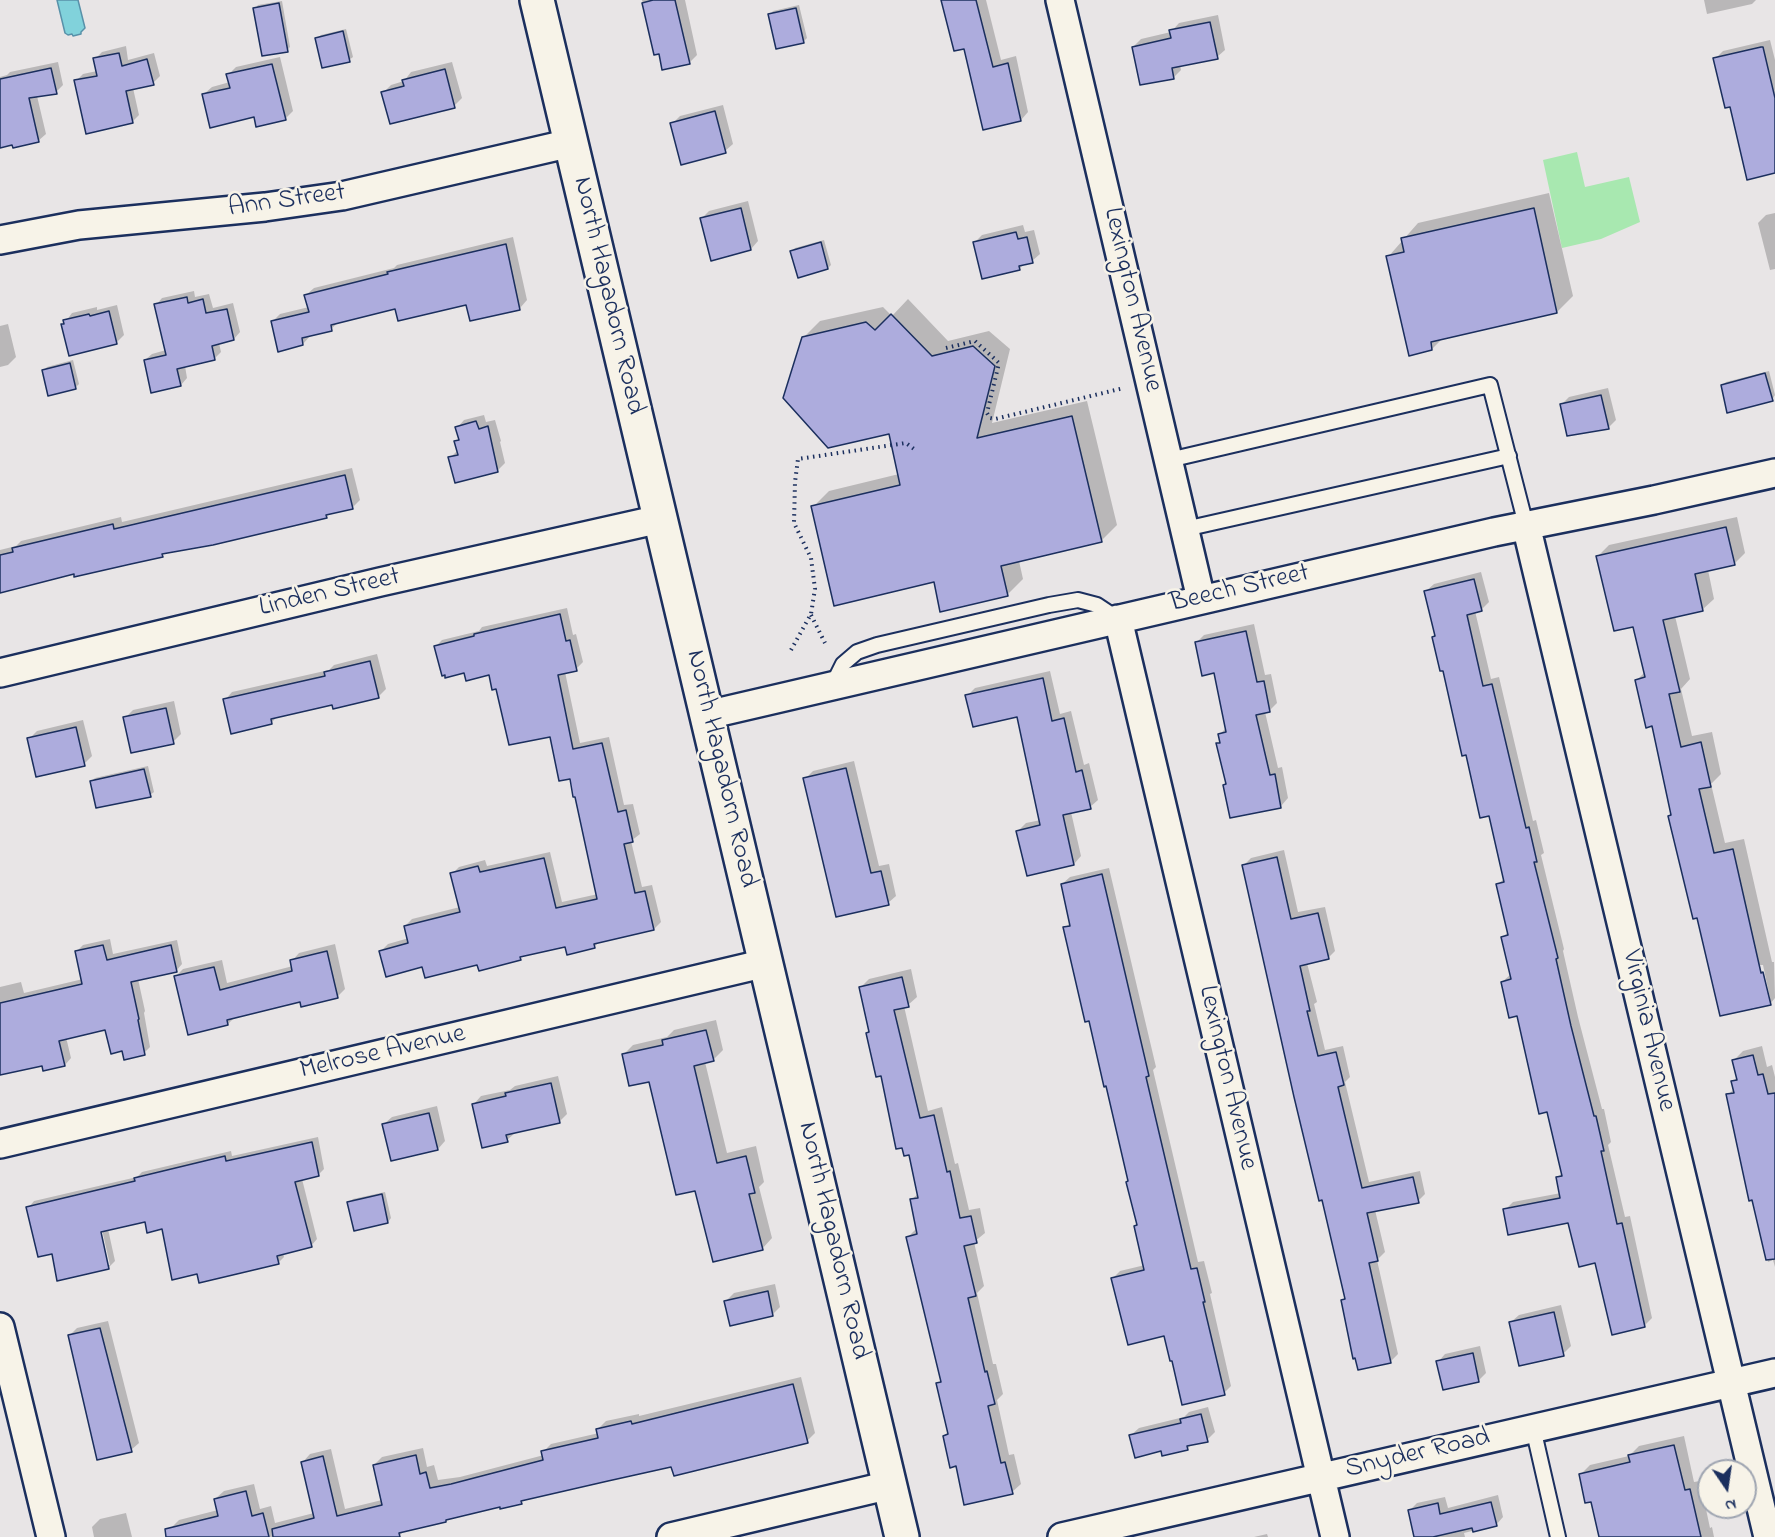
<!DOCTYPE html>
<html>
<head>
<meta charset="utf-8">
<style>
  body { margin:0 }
  #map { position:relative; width:1775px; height:1537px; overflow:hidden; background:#e8e5e6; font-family:"Indie Flower",sans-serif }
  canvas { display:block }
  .north { position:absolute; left:1697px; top:1459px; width:60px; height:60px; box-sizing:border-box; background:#f7f3e8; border:2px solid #9fa5b1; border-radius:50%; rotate:167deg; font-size:16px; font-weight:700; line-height:24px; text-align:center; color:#1b2f5e }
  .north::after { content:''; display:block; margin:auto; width:21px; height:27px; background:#1b2f5e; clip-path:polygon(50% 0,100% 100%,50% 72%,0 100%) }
</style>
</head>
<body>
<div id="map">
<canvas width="1775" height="1537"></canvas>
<div class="north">N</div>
</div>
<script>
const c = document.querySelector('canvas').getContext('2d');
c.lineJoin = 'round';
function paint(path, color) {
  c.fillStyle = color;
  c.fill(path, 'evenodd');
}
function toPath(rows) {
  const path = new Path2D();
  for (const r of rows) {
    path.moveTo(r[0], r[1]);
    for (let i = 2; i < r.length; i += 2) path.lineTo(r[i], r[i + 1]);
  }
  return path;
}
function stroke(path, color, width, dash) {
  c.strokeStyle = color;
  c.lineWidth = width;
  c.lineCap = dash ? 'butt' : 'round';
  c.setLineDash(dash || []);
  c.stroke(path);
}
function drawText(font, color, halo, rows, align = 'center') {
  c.font = font + ' "Indie Flower",sans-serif';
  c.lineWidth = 5;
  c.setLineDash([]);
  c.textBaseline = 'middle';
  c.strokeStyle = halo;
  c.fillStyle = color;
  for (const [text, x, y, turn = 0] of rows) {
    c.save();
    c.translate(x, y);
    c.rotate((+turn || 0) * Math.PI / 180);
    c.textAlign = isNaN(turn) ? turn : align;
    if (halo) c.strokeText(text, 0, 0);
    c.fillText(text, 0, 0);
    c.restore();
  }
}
paint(toPath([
  [1577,152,1585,187,1629,177,1640,222,1601,239,1562,248,1543,160]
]), '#a8e8b0');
const water = toPath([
  [57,0,78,0,85,28,81,32,81,34,73,36,72,34,68,35,65,33,57,0]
]);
paint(water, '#81d2db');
stroke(water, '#5891a9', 1.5);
paint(toPath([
  [642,0,685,0,697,55,690,62,664,68,660,52,655,53],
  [950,0,986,0,1001,60,1016,56,1028,112,1021,120,966,47],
  [1704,0,1756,0,1752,4,1707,14],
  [282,1,290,47,287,50,255,9,258,5],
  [799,5,807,38,803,42,770,15,773,11],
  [1218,15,1225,50,1217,57,1180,65,1181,70,1174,77,1133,47,1141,39,1171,32,1179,23],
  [346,29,353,57,349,60,317,38,321,35],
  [1770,40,1775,60,1775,171,1731,105,1715,59,1723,51],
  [126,46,128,60,154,53,160,76,153,83,133,88,139,115,132,122,76,81,83,74,97,71,95,59,102,52],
  [280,57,293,111,285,119,255,115,204,94,212,87,230,82,228,75,236,67],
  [58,62,63,85,56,92,37,96,46,134,38,141,0,147,0,77,7,75,10,72],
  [452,62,462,98,454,106,383,93,391,85,404,81,411,72],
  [723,105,733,144,725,151,672,124,680,116],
  [1549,193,1573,296,1557,312,1443,338,1432,349,1388,257,1418,223],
  [748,201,758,241,751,249,702,218,709,211],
  [1775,213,1775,269,1770,270,1758,223,1766,215],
  [1023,225,1025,232,1034,230,1040,254,1032,261,1025,263,1019,269,975,242,982,235],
  [513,237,527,300,520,308,467,304,396,307,340,321,331,329,310,334,310,336,303,344,272,322,280,314,309,307,306,295,314,288,394,268,397,265],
  [824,240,831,265,828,268,792,251,795,248],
  [194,291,195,297,209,294,213,308,233,303,240,332,234,339,219,343,221,352,214,359,185,366,187,378,181,385,145,360,152,354,166,350,156,305,162,298],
  [908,299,948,341,989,331,1010,349,992,423,1087,401,1117,525,1101,541,1019,561,1023,579,1007,595,935,580,813,507,829,491,899,474,890,432,804,337,820,321,883,307,892,316],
  [117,305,124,335,116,343,63,325,72,313,97,307,97,310],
  [8,324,16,357,8,365,0,367,0,326],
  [73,360,79,384,75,388,44,370,47,367],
  [1769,371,1775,395,1772,400,1722,385,1726,382],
  [1608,388,1616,420,1608,428,1561,405,1569,397],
  [484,415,486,422,495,420,501,441,500,442,505,463,498,470,450,458,458,450,456,442,460,438,457,428,464,420],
  [352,468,360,500,352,508,330,513,326,517,165,552,162,555,75,573,0,592,0,550,16,546,21,541,121,517,122,522],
  [1737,517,1745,553,1734,564,1708,570,1714,599,1702,610,1675,616,1690,679,1681,689,1692,736,1712,732,1721,774,1711,784,1725,843,1744,839,1772,962,1774,962,1775,998,1770,1004,1698,916,1672,814,1653,725,1637,680,1645,672,1634,625,1598,556,1609,545],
  [1760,965,1763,965,1770,998,1767,998],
  [1481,572,1489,602,1481,610,1475,611,1491,679,1499,677,1533,821,1536,820,1544,853,1541,855,1564,949,1563,951,1578,1017,1602,1109,1604,1109,1611,1142,1608,1145,1625,1217,1630,1216,1652,1318,1644,1326,1596,1262,1570,1221,1505,1210,1513,1202,1561,1193,1557,1178,1563,1172,1548,1110,1518,1014,1502,982,1510,975,1503,937,1509,931,1498,884,1505,878,1490,814,1467,754,1433,637,1436,634,1426,591,1434,584],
  [567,608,573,635,576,634,583,662,576,669,565,672,580,743,609,737,624,805,633,804,640,834,631,841,642,887,652,885,661,922,654,929,600,941,594,947,566,945,524,955,520,958,478,963,423,965,381,951,388,944,409,938,405,926,412,919,460,907,452,874,459,867,485,860,487,866,550,852,562,902,598,894,571,777,551,735,498,687,490,673,465,671,435,647,442,640,479,631,482,627],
  [1254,624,1265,675,1271,674,1277,703,1269,711,1265,712,1278,768,1282,767,1288,798,1281,806,1231,816,1227,783,1218,744,1221,741,1220,734,1227,727,1216,671,1196,643,1204,635],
  [377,654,386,689,378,697,333,703,278,716,271,723,225,700,232,692,329,670,334,665],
  [1050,671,1060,714,1071,711,1084,765,1089,763,1098,800,1090,807,1071,812,1081,856,1074,864,1018,831,1026,823,1041,820,1018,715,967,696,975,688],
  [174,701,181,734,173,742,125,718,133,710],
  [83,720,92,756,84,764,29,739,37,731],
  [854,761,879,866,889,864,896,896,888,903,805,779,813,771],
  [148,766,154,792,150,795,92,781,95,778],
  [1284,850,1298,912,1325,907,1335,951,1328,958,1307,963,1317,1002,1314,1004,1325,1050,1343,1046,1350,1077,1345,1082,1369,1182,1420,1171,1425,1194,1418,1201,1375,1210,1385,1252,1377,1260,1398,1354,1391,1361,1343,1301,1346,1297,1244,865,1251,858],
  [1109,868,1156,1067,1153,1070,1198,1262,1204,1261,1212,1293,1210,1294,1231,1386,1224,1393,1165,1334,1113,1278,1120,1271,1145,1265,1130,1180,1090,1019,1065,928,1071,922,1062,884,1070,877],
  [110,939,113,954,177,940,182,964,176,971,138,979,145,1011,144,1013,150,1047,144,1053,123,1050,106,1028,66,1037,71,1058,65,1065,43,1064,0,1071,0,987,21,982,24,993,83,979,77,951,83,945],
  [335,944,345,989,338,996,301,1001,235,1017,228,1024,175,977,183,969,222,960,227,983,293,966,292,961,299,953],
  [911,969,917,997,908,1005,904,1006,928,1111,942,1107,955,1164,958,1163,969,1210,980,1208,985,1233,974,1242,984,1286,977,1293,993,1364,996,1364,1003,1394,997,1400,1009,1455,1014,1454,1021,1484,1012,1492,957,1465,944,1436,949,1431,938,1384,942,1380,908,1237,916,1229,911,1200,919,1193,910,1153,867,1033,870,1030,861,987,869,979],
  [716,1020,723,1050,713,1060,705,1062,727,1153,756,1146,764,1182,759,1187,772,1238,762,1249,696,1189,650,1080,623,1055,633,1045,667,1037,674,1030],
  [1762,1046,1767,1067,1772,1065,1775,1077,1775,1267,1773,1260,1768,1262,1728,1095,1734,1089,1733,1082,1737,1077,1734,1060,1743,1051],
  [558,1076,567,1114,559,1122,515,1133,507,1140,474,1104,481,1096,510,1090,515,1086],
  [437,1106,445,1141,438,1149,384,1124,392,1117],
  [318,1137,324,1169,318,1175,302,1179,317,1239,311,1246,283,1253,284,1257,278,1263,198,1272,163,1227,146,1220,108,1229,115,1261,108,1268,53,1252,28,1208,34,1201,137,1177,142,1172,231,1151,232,1156],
  [98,1225,101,1225,110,1265,107,1265],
  [385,1192,391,1218,388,1222,349,1202,353,1199],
  [775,1284,780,1307,772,1315,726,1301,734,1293],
  [1561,1305,1571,1346,1563,1354,1511,1322,1519,1315],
  [108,1321,139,1443,131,1450,69,1336,77,1328],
  [1480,1346,1486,1373,1479,1380,1444,1388,1438,1362,1445,1354],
  [801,1377,815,1433,807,1441,673,1465,525,1499,521,1502,501,1505,405,1530,399,1536,396,1537,173,1537,171,1528,179,1520,218,1510,215,1499,224,1491,254,1484,260,1509,271,1506,275,1523,314,1513,302,1463,310,1454,331,1449,345,1509,382,1500,374,1465,382,1457,423,1448,427,1467,434,1465,438,1480,460,1477,544,1455,543,1452,551,1444,599,1433,598,1429,606,1421,639,1414,639,1416],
  [1208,1407,1215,1432,1207,1440,1192,1444,1187,1449,1162,1449,1131,1435,1139,1428,1184,1417,1189,1412],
  [1684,1436,1694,1482,1700,1481,1710,1528,1712,1527,1714,1537,1600,1537,1592,1500,1580,1475,1590,1465,1629,1456,1639,1446],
  [1498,1495,1503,1517,1496,1525,1464,1533,1465,1537,1416,1537,1410,1510,1417,1503,1445,1497,1448,1508],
  [126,1513,132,1537,94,1537,92,1527,100,1519],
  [1267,1534,1268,1537,1254,1537]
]), '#0003');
const building = toPath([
  [653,0,675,0,690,64,662,70,659,54,654,55,642,3,653,0],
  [941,0,976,0,993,67,1008,63,1021,121,983,130,964,49,954,51,941,0],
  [279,3,288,52,262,56,253,8,279,3],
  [796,8,804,43,776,49,768,14,796,8],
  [1210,22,1218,59,1172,68,1174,79,1140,85,1132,47,1171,38,1169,30,1210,22],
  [343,31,350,62,322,68,315,38,343,31],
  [1761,47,1763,47,1775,98,1775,173,1747,180,1730,107,1725,108,1713,58,1761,47],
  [119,53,122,66,147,59,154,85,126,91,133,123,86,134,74,80,97,76,93,58,119,53],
  [272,64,286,120,256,127,254,117,210,128,202,94,230,88,226,74,272,64],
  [51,68,57,94,29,98,39,142,13,148,12,145,0,148,0,79,51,68],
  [445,69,455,108,390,124,381,92,404,86,402,80,445,69],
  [715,111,726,153,681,165,670,123,715,111],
  [741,208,751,250,711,261,700,218,741,208],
  [1534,208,1557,313,1431,342,1432,350,1409,356,1386,256,1404,252,1401,238,1534,208],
  [1016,232,1018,239,1027,237,1033,263,1019,266,1020,270,982,279,973,242,1016,232],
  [821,242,828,269,798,278,790,251,821,242],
  [506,244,520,310,470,321,466,305,398,321,395,309,331,325,332,331,302,338,303,345,278,352,271,321,309,312,304,295,388,274,387,272,506,244],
  [187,297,188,303,203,299,206,313,227,309,234,340,212,346,215,360,177,369,181,386,151,393,144,360,166,355,154,304,187,297],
  [109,311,117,344,69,356,61,324,64,324,63,320,89,314,90,316,109,311],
  [891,314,932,356,973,346,995,366,977,438,1072,416,1102,542,1001,566,1008,596,940,612,934,582,834,606,811,506,900,485,889,434,828,448,783,398,802,337,866,322,875,330,891,314],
  [70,363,76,389,48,396,42,370,70,363],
  [1765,373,1773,401,1727,413,1721,385,1765,373],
  [1601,395,1609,429,1567,436,1560,404,1601,395],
  [476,421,479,429,488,426,498,472,455,483,448,457,458,455,454,441,459,440,455,427,476,421],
  [345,475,353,509,326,515,327,518,213,545,162,554,163,557,131,564,74,577,74,574,0,593,0,555,13,552,12,548,113,524,114,529,345,475],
  [1726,527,1735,565,1695,574,1703,611,1663,620,1680,692,1669,694,1681,747,1701,742,1711,787,1699,789,1714,853,1733,849,1761,973,1763,972,1771,1005,1720,1016,1697,918,1693,919,1668,816,1671,815,1652,726,1646,728,1635,680,1645,677,1633,627,1614,631,1596,556,1726,527],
  [1474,579,1482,611,1467,615,1483,686,1492,684,1526,828,1529,827,1537,862,1534,862,1558,958,1556,959,1571,1026,1594,1116,1596,1116,1604,1151,1601,1151,1617,1224,1622,1223,1645,1327,1612,1335,1595,1263,1579,1267,1568,1223,1508,1235,1503,1209,1560,1198,1556,1177,1562,1176,1547,1112,1539,1114,1517,1016,1509,1018,1501,982,1511,979,1501,937,1508,935,1496,884,1504,882,1489,816,1480,818,1466,755,1462,756,1443,671,1440,671,1432,637,1435,636,1424,591,1474,579],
  [560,614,566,641,570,640,577,671,558,675,573,749,602,743,618,812,626,810,633,842,624,844,635,893,645,891,654,930,594,944,595,948,567,955,565,947,520,957,521,960,479,971,477,965,425,978,422,967,386,977,379,951,408,943,404,926,460,912,450,873,478,866,480,872,544,858,556,908,597,899,575,797,573,797,570,779,559,781,550,737,509,745,496,689,492,690,489,675,466,681,464,673,445,678,445,675,442,676,434,646,474,636,474,634,560,614],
  [1246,631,1257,682,1264,681,1270,712,1256,715,1270,775,1275,774,1281,808,1230,818,1223,785,1226,784,1216,743,1220,743,1218,734,1226,732,1214,673,1202,676,1195,642,1246,631],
  [370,661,379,698,333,709,332,705,271,719,272,724,231,734,223,699,325,676,324,672,370,661],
  [1043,678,1052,721,1064,718,1076,772,1082,770,1091,809,1063,815,1074,865,1027,876,1016,831,1040,825,1017,717,973,727,965,695,1043,678],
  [166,708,174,744,131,753,123,717,166,708],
  [76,727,85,766,36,777,27,738,76,727],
  [846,768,871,873,881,871,889,905,836,917,803,778,846,768],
  [144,769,151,797,96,808,90,781,144,769],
  [1277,857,1291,919,1318,913,1329,959,1300,966,1310,1011,1307,1011,1318,1056,1336,1052,1344,1085,1338,1087,1362,1188,1413,1177,1419,1203,1367,1213,1378,1261,1369,1263,1391,1363,1358,1370,1355,1358,1353,1359,1341,1300,1345,1299,1322,1200,1319,1201,1294,1097,1242,865,1277,857],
  [1102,874,1149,1076,1146,1077,1191,1269,1197,1268,1205,1302,1203,1302,1225,1395,1182,1405,1172,1361,1170,1361,1164,1336,1128,1345,1111,1278,1144,1270,1134,1226,1137,1225,1126,1182,1128,1181,1106,1086,1104,1087,1089,1021,1085,1022,1063,927,1070,926,1061,884,1102,874],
  [103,945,107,960,171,945,177,972,131,982,139,1019,138,1020,145,1055,124,1060,122,1051,111,1054,105,1030,59,1041,65,1066,43,1071,42,1066,0,1075,0,1003,82,984,75,951,103,945],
  [327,951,338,998,301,1007,300,1002,227,1020,228,1025,188,1035,174,976,214,967,220,990,292,971,290,960,327,951],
  [902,977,909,1007,894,1010,920,1118,934,1115,947,1172,950,1171,960,1218,971,1216,977,1243,964,1246,976,1296,968,1298,985,1372,987,1371,995,1404,988,1406,1001,1463,1005,1462,1013,1494,964,1505,956,1466,950,1468,943,1436,948,1434,936,1383,941,1382,906,1237,917,1234,910,1199,918,1198,909,1155,904,1156,902,1148,896,1149,881,1076,876,1077,866,1033,869,1032,859,987,902,977],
  [706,1030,714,1061,694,1066,717,1163,746,1156,755,1193,749,1194,763,1250,713,1262,695,1191,676,1195,649,1082,629,1086,622,1054,663,1045,662,1040,706,1030],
  [1753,1055,1758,1075,1763,1074,1768,1094,1775,1093,1775,1259,1766,1260,1752,1200,1749,1201,1726,1094,1734,1093,1731,1081,1737,1080,1732,1060,1753,1055],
  [551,1083,560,1123,506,1135,508,1142,482,1148,472,1104,506,1096,505,1093,551,1083],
  [429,1113,438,1150,391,1161,382,1124,429,1113],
  [312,1142,319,1176,295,1182,312,1247,277,1256,279,1264,199,1283,197,1274,172,1280,162,1229,147,1233,145,1222,101,1232,109,1269,57,1281,52,1254,38,1257,26,1207,135,1181,134,1178,225,1156,226,1161,312,1142],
  [382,1194,388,1223,354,1231,347,1202,382,1194],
  [768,1291,773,1316,730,1326,724,1301,768,1291],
  [1554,1312,1564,1356,1519,1366,1509,1322,1554,1312],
  [100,1328,132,1452,97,1460,68,1335,100,1328],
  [1473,1353,1479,1382,1443,1390,1436,1361,1473,1353],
  [793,1384,808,1443,674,1476,671,1467,608,1481,521,1501,522,1504,500,1509,500,1507,446,1520,446,1522,399,1533,400,1537,273,1537,272,1529,314,1518,301,1462,323,1456,337,1516,382,1505,373,1465,416,1455,420,1474,426,1472,430,1488,451,1484,543,1460,541,1451,598,1438,596,1429,631,1421,632,1424,793,1384],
  [1201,1414,1208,1442,1187,1446,1188,1450,1162,1456,1161,1451,1135,1458,1129,1435,1181,1423,1180,1419,1201,1414],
  [1674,1445,1685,1490,1690,1489,1701,1537,1599,1537,1591,1502,1585,1503,1579,1474,1630,1462,1628,1455,1674,1445],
  [246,1491,252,1516,263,1513,269,1537,166,1537,165,1529,218,1516,214,1499,246,1491],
  [1491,1502,1497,1526,1473,1532,1472,1528,1433,1537,1414,1537,1408,1510,1438,1503,1440,1514,1491,1502]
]);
paint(building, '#adacdd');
stroke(building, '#1b2f5e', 1.5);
const service = toPath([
  [1169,460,1490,385,1526,525],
  [1185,529,1509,456],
  [832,686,843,664,857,652,877,645,1049,605,1078,600,1097,605,1118,619],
  [1533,1428,1558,1537]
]);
const minor = toPath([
  [1060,0,1201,599],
  [0,240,79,225,265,207,342,196,571,143],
  [1526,525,1768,1537],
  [1118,619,1335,1537],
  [0,673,380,582,660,519],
  [707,715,1494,532,1654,500,1775,473],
  [0,1144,766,963],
  [0,1327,51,1537],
  [671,1537,890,1485],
  [1062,1537,1775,1373]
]);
const tertiary = toPath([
  [537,0,902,1537]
]);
stroke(service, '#1b2f5e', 18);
stroke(minor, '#1b2f5e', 32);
stroke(tertiary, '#1b2f5e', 38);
stroke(toPath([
  [946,348,975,341,999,363,987,413,990,418,995,419,1124,388],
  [811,615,825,643],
  [791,650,811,614,815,589,811,558,794,523,795,482,798,459,906,443,914,449]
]), '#1b2f5e', 4, [1.5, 4.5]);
stroke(service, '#f7f3e8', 14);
stroke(minor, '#f7f3e8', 27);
stroke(tertiary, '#f7f3e8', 33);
drawText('27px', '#1b2f5e', '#f7f3e8', [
  ["Ann Street",287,202,-8],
  ["North Hagadorn Road",607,296,77],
  ["Lexington Avenue",1131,300,77],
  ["Beech Street",1240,590,-13],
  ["Linden Street",330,594,-13],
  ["North Hagadorn Road",720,769,77],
  ["Virginia Avenue",1647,1031,77],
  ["Melrose Avenue",383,1054,-13],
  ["Lexington Avenue",1226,1078,77],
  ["North Hagadorn Road",832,1241,77],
  ["Snyder Road",1418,1455,-13]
]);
</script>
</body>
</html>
